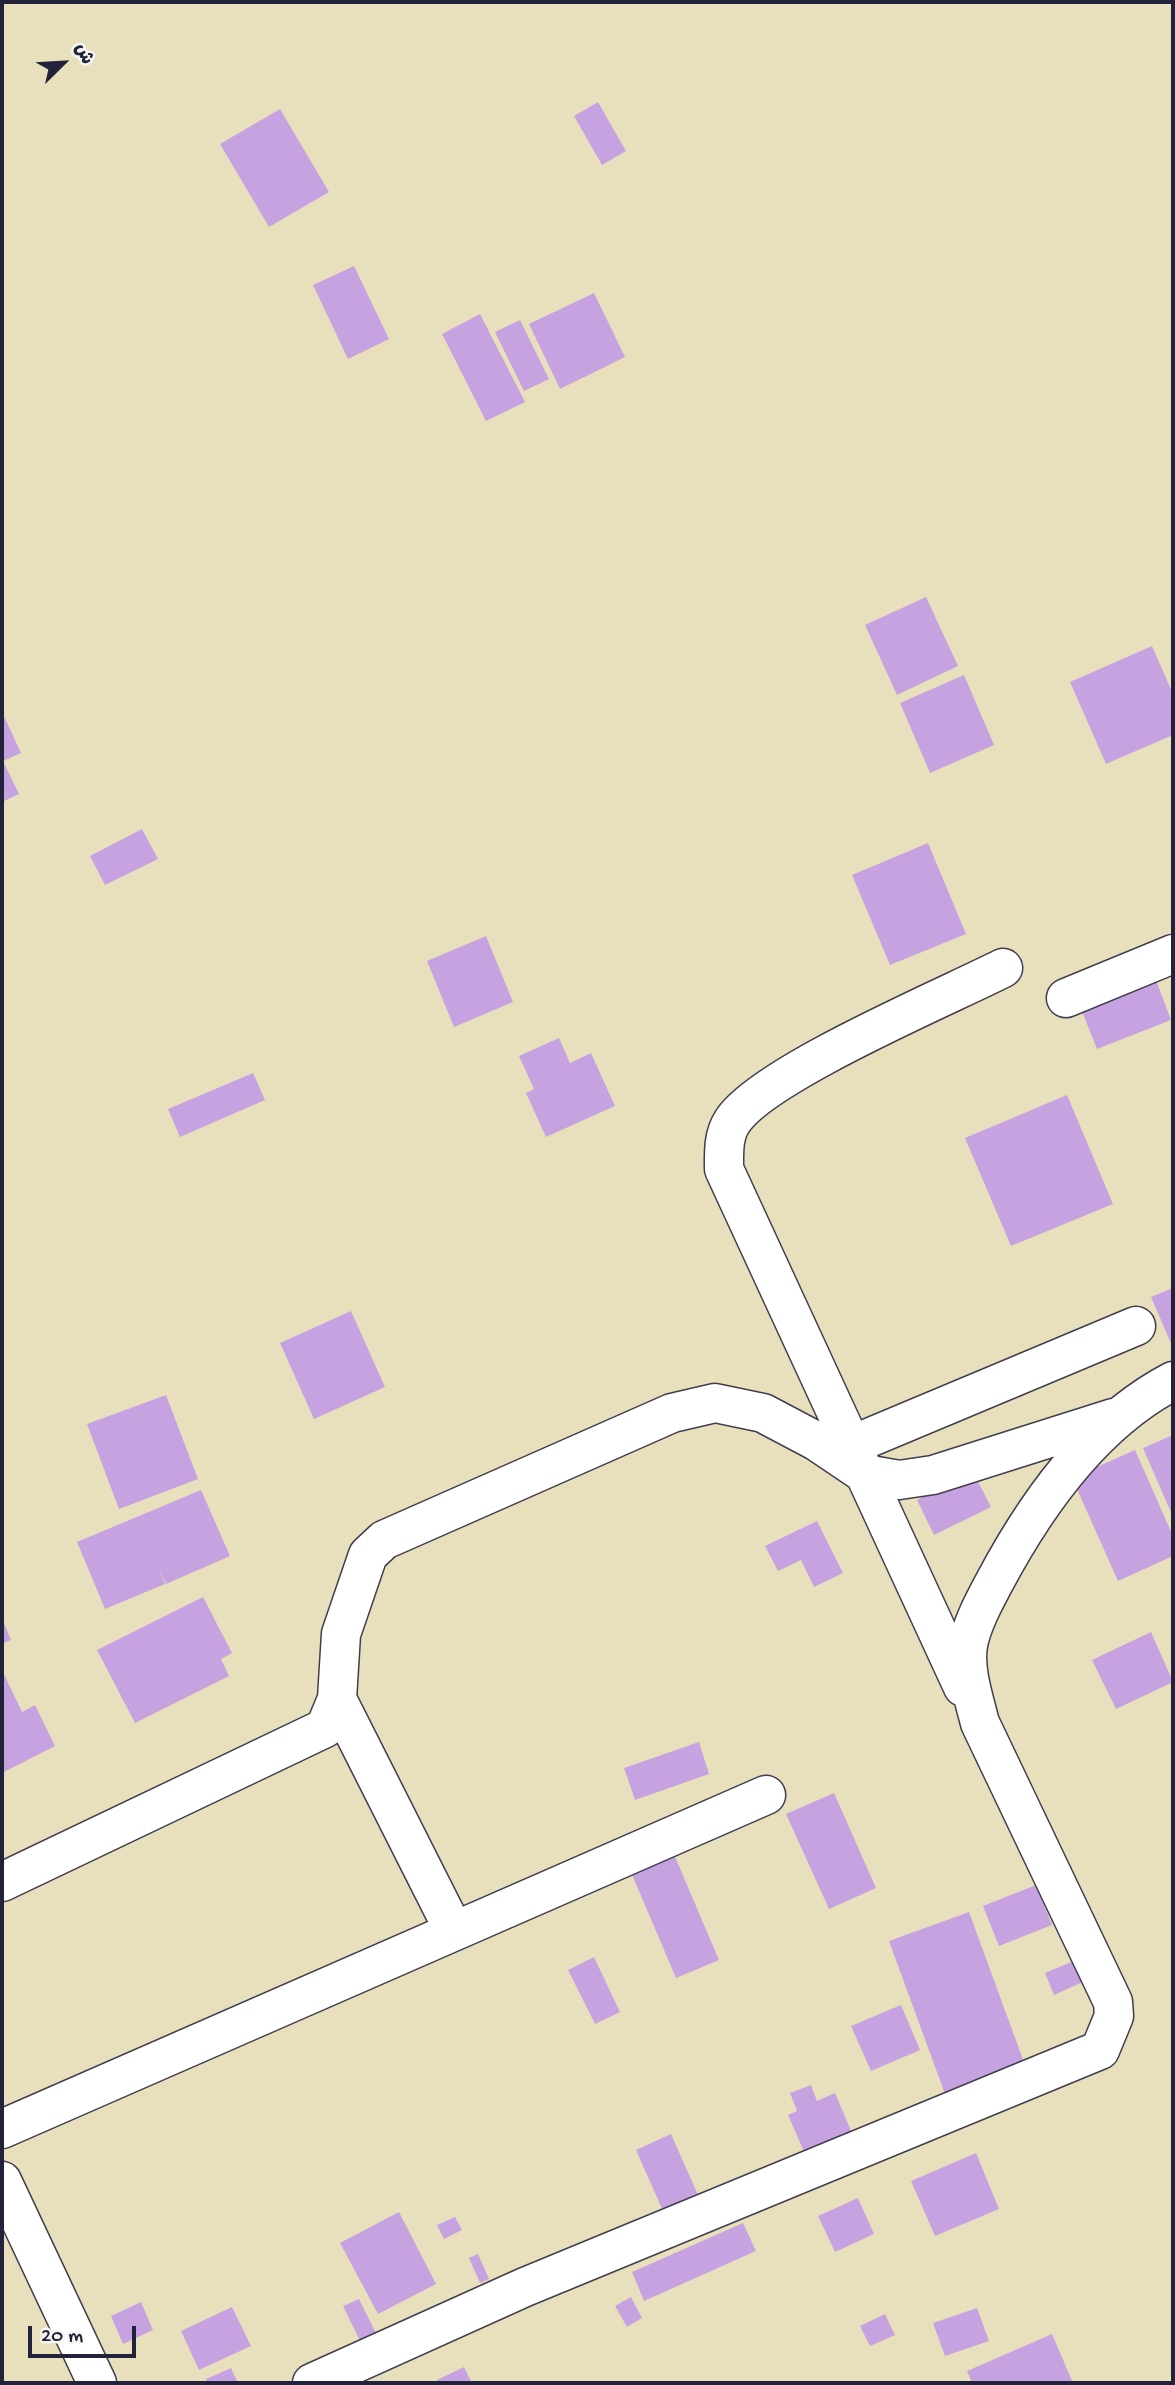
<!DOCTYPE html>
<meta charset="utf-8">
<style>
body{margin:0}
#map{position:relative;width:1175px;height:2385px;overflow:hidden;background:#e8e0bc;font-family:"Gochi Hand","Playpen Sans Arabic",sans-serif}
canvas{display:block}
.frame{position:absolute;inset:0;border:4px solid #22223b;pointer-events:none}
.north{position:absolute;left:28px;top:28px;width:70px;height:70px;-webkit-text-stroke:5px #f6f6f2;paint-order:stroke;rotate:66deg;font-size:19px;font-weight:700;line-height:28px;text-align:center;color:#22223b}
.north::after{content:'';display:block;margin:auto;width:24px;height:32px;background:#22223b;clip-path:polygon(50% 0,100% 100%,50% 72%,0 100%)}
.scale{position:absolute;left:28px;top:2326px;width:108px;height:32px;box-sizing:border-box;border:4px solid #22223b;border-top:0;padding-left:9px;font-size:21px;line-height:24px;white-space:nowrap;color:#22223b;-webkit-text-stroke:5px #f6f6f2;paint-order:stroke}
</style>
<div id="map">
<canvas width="1175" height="2385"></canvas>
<div class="frame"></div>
<div class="north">ش</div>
<div class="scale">20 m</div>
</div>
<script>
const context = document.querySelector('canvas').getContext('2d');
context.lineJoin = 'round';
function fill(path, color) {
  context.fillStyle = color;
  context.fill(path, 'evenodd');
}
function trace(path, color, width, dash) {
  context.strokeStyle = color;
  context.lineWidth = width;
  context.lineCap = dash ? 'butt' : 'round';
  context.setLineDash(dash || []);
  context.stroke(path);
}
fill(new Path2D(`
 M598 102 626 151 602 165 574 116Z
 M280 109 329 192 269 227 220 144Z
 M354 266 389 339 348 359 313 285Z
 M594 293 625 357 560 389 529 324Z
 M480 314 525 402 486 421 442 334Z
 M520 320 549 379 524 391 495 332Z
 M926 597 958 666 897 695 865 625Z
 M1152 646 1173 694V735L1106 764 1070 682Z
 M964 675 994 745 930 773 900 703Z
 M2 712 21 753 3 761 19 794 2 802Z
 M142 829 158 859 105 885 90 856Z
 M928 843 966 934 890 965 852 875Z
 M486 936 513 1002 454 1027 427 961Z
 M1154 975 1171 1020 1097 1049 1079 1004Z
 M559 1038 570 1063 591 1053 615 1106 546 1137 526 1093 534 1089 519 1056Z
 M253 1073 265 1100 180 1137 168 1109Z
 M1067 1095 1113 1204 1011 1246 965 1138Z
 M1173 1288V1348L1151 1297Z
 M351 1311 385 1387 314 1419 280 1343Z
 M166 1395 198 1479 119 1509 87 1424Z
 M1173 1435V1517L1143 1448Z
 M1135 1450 1173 1536V1556L1118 1581 1072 1478Z
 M973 1472 991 1507 934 1535 917 1500Z
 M201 1490 230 1556 166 1584 159 1569 165 1584 105 1609 77 1542Z
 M817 1521 843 1573 814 1587 801 1560 778 1571 765 1546Z
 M203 1597 232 1653 221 1659 229 1676 135 1723 97 1650Z
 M2 1618 11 1640 2 1644Z
 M1151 1632 1173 1682 1116 1709 1092 1660Z
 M2 1670 22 1712 35 1705 55 1746 2 1773Z
 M699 1742 709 1774 635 1800 624 1768Z
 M834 1793 876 1888 829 1909 786 1814Z
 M673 1852 719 1960 676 1978 630 1870Z
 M1036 1885 1052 1925 999 1946 983 1906Z
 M969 1912 1025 2065 945 2094 889 1941Z
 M594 1957 620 2012 595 2024 568 1970Z
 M1076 1960 1085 1981 1054 1995 1045 1973Z
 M901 2005 920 2050 871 2071 851 2026Z
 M811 2085 817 2101 835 2093 852 2133 805 2154 788 2115 797 2111 790 2093Z
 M671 2134 698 2195 663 2211 636 2150Z
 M976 2153 999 2209 935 2236 911 2181Z
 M858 2198 874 2234 835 2252 818 2216Z
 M399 2212 436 2284 378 2314 340 2243Z
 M455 2217 462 2230 444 2239 437 2225Z
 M743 2223 756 2251 644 2301 632 2272Z
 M478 2254 489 2279 480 2283 469 2258Z
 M631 2297 642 2318 627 2327 615 2306Z
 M359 2299 379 2339 363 2347 343 2306Z
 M141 2302 153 2330 123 2344 111 2316Z
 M232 2307 251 2346 199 2370 181 2331Z
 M977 2308 989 2341 945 2356 933 2323Z
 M885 2314 895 2335 870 2346 860 2326Z
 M1052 2334 1073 2383H972L967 2371Z
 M464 2367 472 2383H439L437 2380Z
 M231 2368 238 2383H207L206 2379Z`), '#c6a3e0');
const minor = new Path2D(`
 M1066 998 1173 954
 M852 1445 1136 1326
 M963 1687 724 1169C724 1153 723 1136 732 1122 761 1075 946 997 1003 968
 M337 1699 454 1931
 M2 1882 325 1728 337 1699 341 1634 368 1555 384 1540 672 1413 715 1403 763 1413 816 1441 865 1474 899 1480 933 1475 1113 1418
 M2 2129 766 1795
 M2 2181 97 2383
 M312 2383 525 2287 1100 2050 1114 2016 1113 2002 980 1723C974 1699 964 1670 968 1645 972 1623 985 1600 995 1581 1036 1504 1094 1422 1173 1381`);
trace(minor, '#403e4e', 41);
trace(minor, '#fff', 38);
</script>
